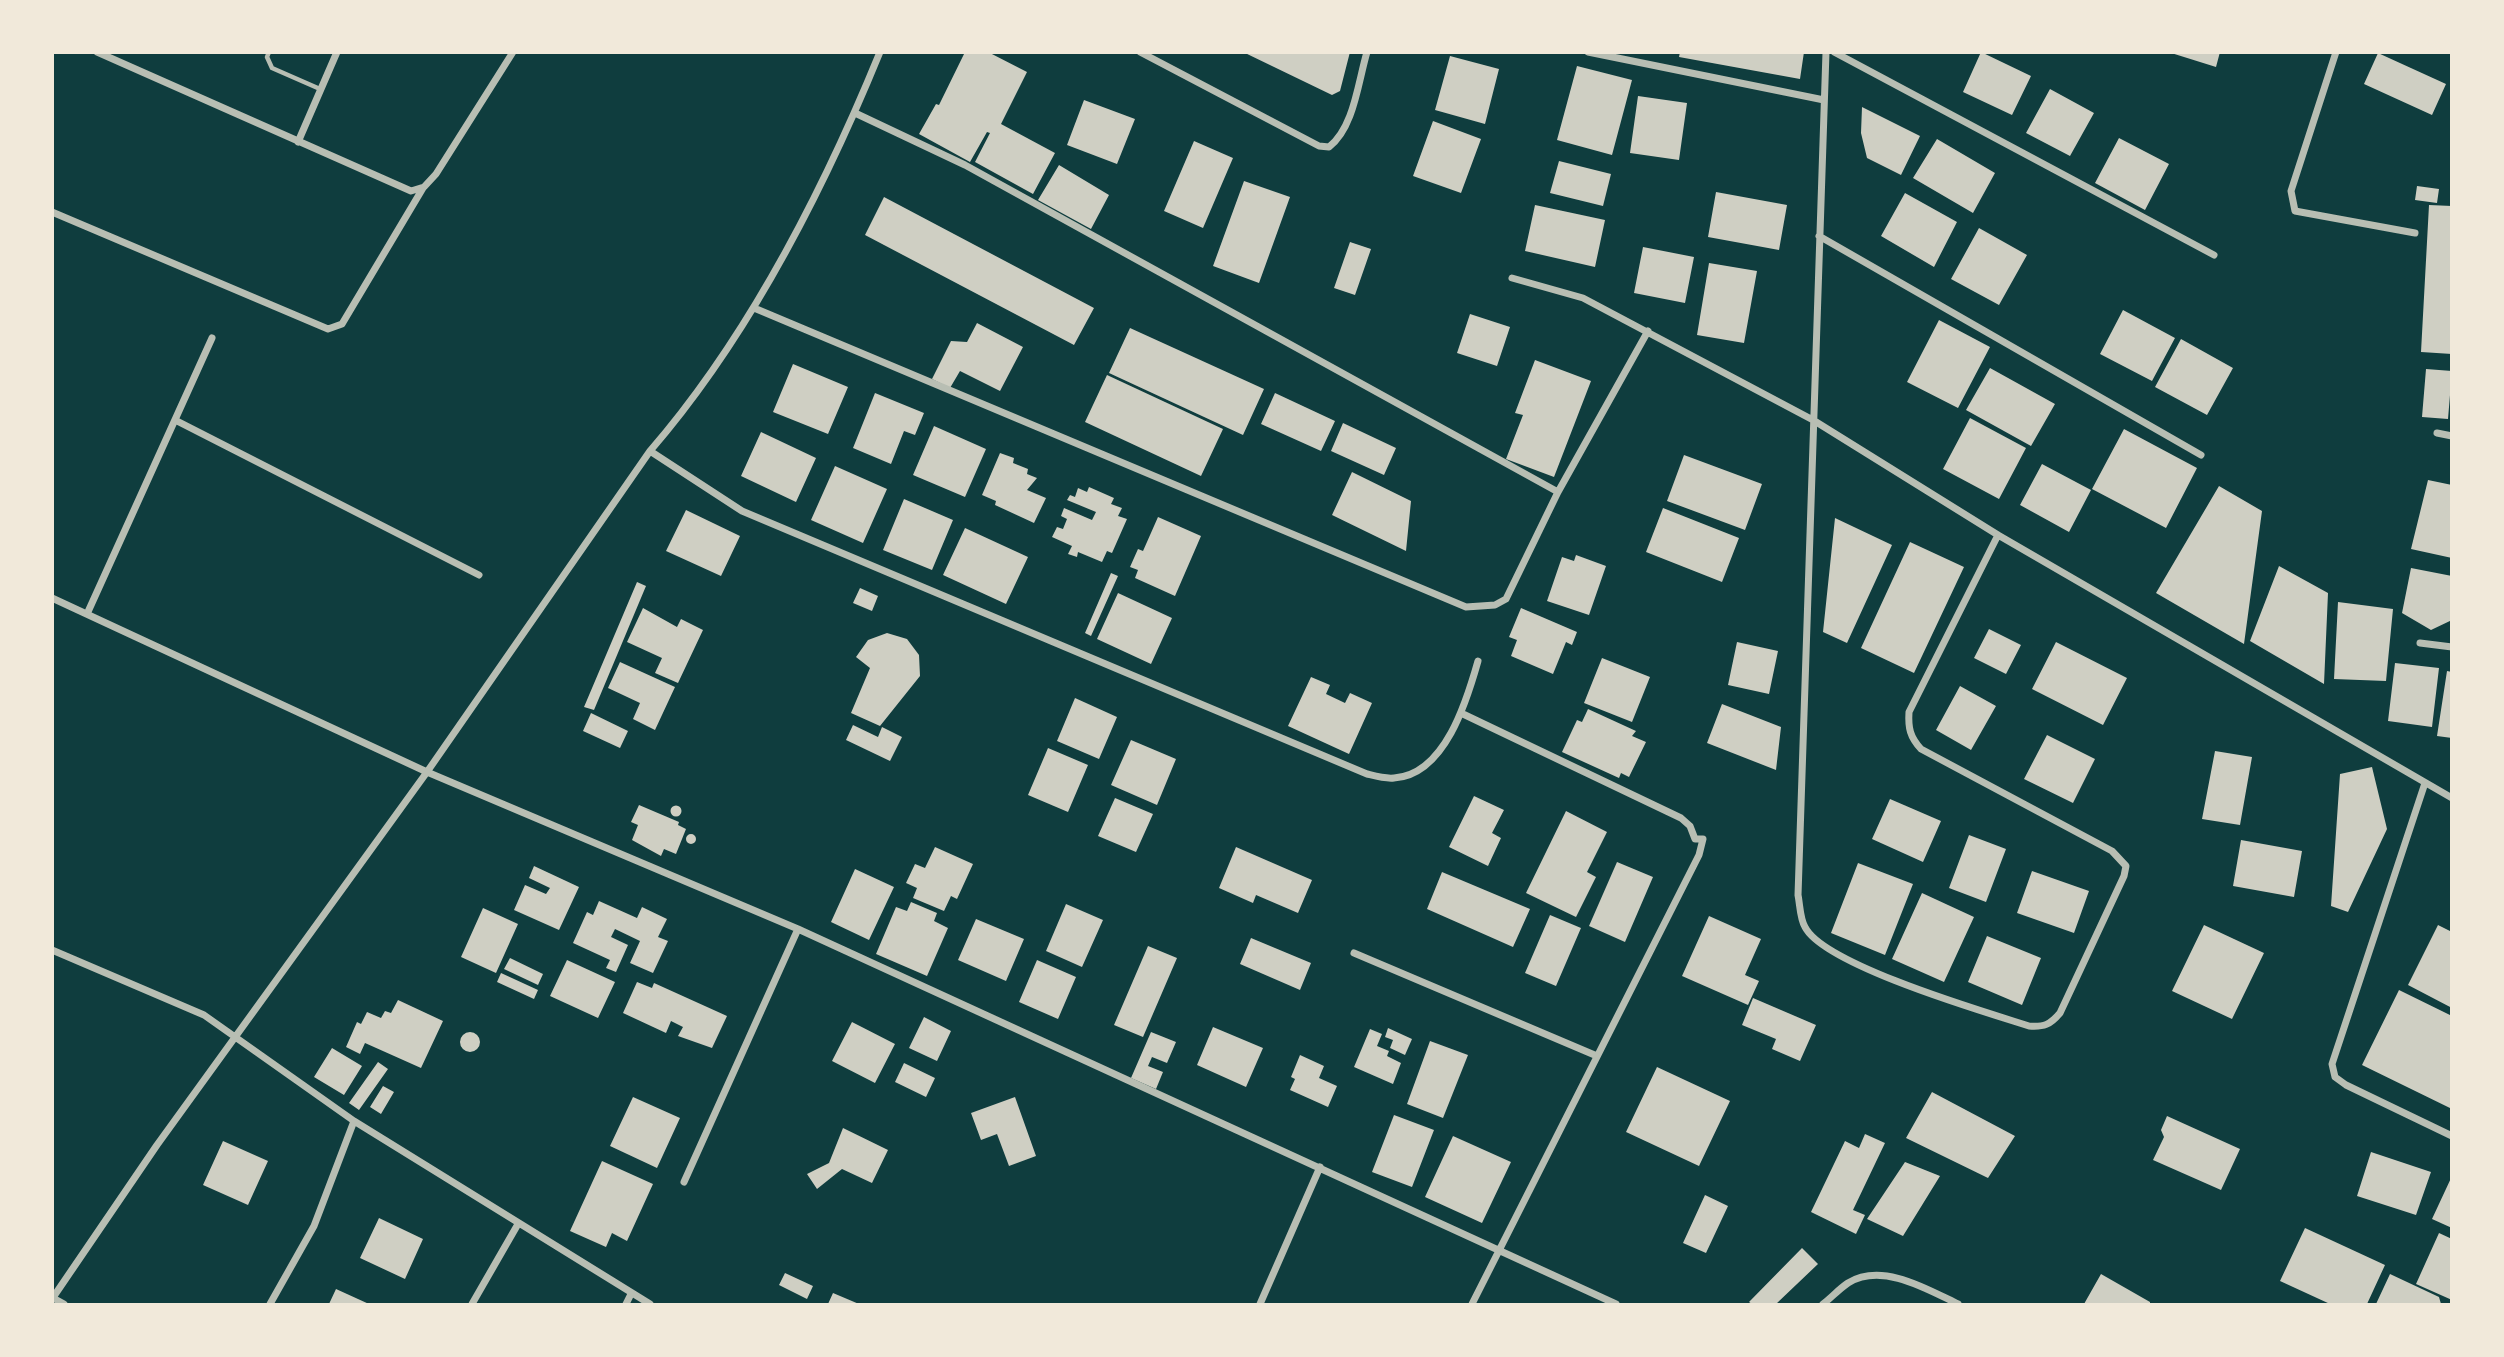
<!DOCTYPE html>
<style>
body{margin:0}
#map{position:relative;width:2504px;height:1357px;overflow:hidden;background:#0f3d3e;font-family:Ubuntu,sans-serif}
canvas{display:block}
.frame{position:absolute;inset:0;border:54px solid #f1e9da;pointer-events:none}
</style>
<div id="map">
<canvas width="2504" height="1357"></canvas>
<div class="frame"></div>
</div>
<script>
const context = document.querySelector('canvas').getContext('2d');
context.lineJoin = 'round';
function fill(path, color) {
  context.fillStyle = color;
  context.fill(path, 'evenodd');
}
function trace(path, color, width, dash) {
  context.strokeStyle = color;
  context.lineWidth = width;
  context.lineCap = dash ? 'butt' : 'round';
  context.setLineDash(dash || []);
  context.stroke(path);
}
fill(new Path2D(`
 M965 52H988L1027 72 1001 124 1055 153 1033 194 975 162 990 133 987 132 970 162 919 134 936 104 939 105Z
 M1243 52H1350L1340 91 1332 95Z
 M1680 52H1804L1800 79 1679 57Z
 M1981 52 2031 76 2012 115 1963 92Z
 M2168 52H2220L2216 67Z
 M2378 53 2446 84 2432 115 2364 84Z
 M1450 56 1499 69 1485 124 1435 110Z
 M1577 66 1632 80 1612 155 1557 140Z
 M2050 89 2094 113 2070 156 2026 133Z
 M1638 96 1687 103 1679 160 1630 153Z
 M1084 100 1135 119 1117 164 1067 145Z
 M1862 107 1920 136 1901 175 1867 158 1861 133Z
 M1433 121 1481 139 1461 193 1413 176Z
 M2119 138 2169 164 2145 210 2095 183Z
 M1937 139 1995 173 1973 213 1913 178Z
 M1194 141 1233 158 1203 228 1164 211Z
 M1559 161 1611 174 1603 206 1550 193Z
 M1059 165 1109 195 1091 229 1038 200Z
 M1244 181 1290 197 1259 283 1213 266Z
 M2417 186 2439 189 2437 203 2415 200Z
 M1716 192 1787 205 1779 250 1708 237Z
 M1905 193 1957 222 1934 267 1881 236Z
 M884 197 1094 308 1074 345 865 235Z
 M1535 205 1605 220 1595 267 1525 251Z
 M2429 205 2452 206V354L2421 352Z
 M1979 228 2027 255 1999 305 1951 279Z
 M1350 242 1371 249 1355 295 1334 288Z
 M1643 247 1694 257 1685 303 1634 293Z
 M1709 263 1757 271 1744 343 1697 335Z
 M2123 310 2175 338 2152 381 2100 354Z
 M1470 314 1510 327 1497 366 1457 353Z
 M1939 320 1990 347 1958 408 1907 382Z
 M977 323 1023 347 1000 391 960 371 950 388 932 379 951 341 967 342Z
 M1130 328 1264 389 1243 435 1109 373Z
 M2181 339 2233 368 2207 415 2155 387Z
 M1535 360 1591 381 1554 477 1506 459 1523 415 1515 413Z
 M793 364 848 387 828 434 773 412Z
 M1990 368 2055 404 2031 446 1966 410Z
 M2426 369 2452 371 2448 419 2422 417Z
 M1107 375 1223 429 1201 476 1085 422Z
 M875 393 924 413 915 435 904 431 891 464 853 448Z
 M1275 393 1335 421 1321 451 1261 424Z
 M1970 418 2026 448 1999 499 1943 469Z
 M1343 423 1396 448 1384 475 1331 451Z
 M934 426 986 449 965 497 913 475Z
 M2124 429 2197 468 2166 528 2092 489Z
 M761 432 816 458 796 502 741 476Z
 M1000 453 1014 458 1013 463 1028 469 1027 474 1037 478 1027 490 1046 498 1034 523 995 505 996 501 982 495Z
 M1684 455 1762 484 1745 530 1667 501Z
 M2042 464 2091 490 2069 532 2020 505Z
 M835 466 887 489 863 543 811 520Z
 M1352 472 1411 501 1406 551 1332 515Z
 M2428 480 2452 485V558L2411 549Z
 M2219 486 2262 511 2244 644 2156 593Z
 M1089 487 1114 498 1111 504 1122 508 1118 516 1127 519 1112 553 1107 551 1102 562 1078 552 1077 557 1068 554 1072 546 1052 537 1057 527 1063 529 1067 519 1061 516 1064 508 1092 520 1096 512 1067 500 1070 495 1075 497 1078 488 1087 492Z
 M904 499 953 520 932 570 883 550Z
 M1663 508 1739 538 1722 582 1646 552Z
 M686 510 740 536 721 576 666 551Z
 M1158 517 1201 536 1175 596 1135 578 1138 570 1130 567 1138 549 1143 551Z
 M1835 518 1892 545 1847 643 1823 632Z
 M965 528 1028 557 1006 604 943 575Z
 M1910 542 1964 567 1914 673 1861 648Z
 M1576 555 1606 566 1589 615 1547 601 1562 557 1574 561Z
 M2279 566 2328 593 2324 684 2250 641Z
 M2411 568 2452 576V620L2431 630 2402 613Z
 M1111 573 1118 576 1091 636 1085 633Z
 M637 582 646 586 594 710 584 707Z
 M860 588 878 596 872 611 853 603Z
 M1118 593 1172 618 1151 664 1097 639Z
 M2338 602 2393 609 2386 681 2334 679Z
 M643 608 677 627 681 619 703 630 678 683 655 673 662 658 627 642Z
 M1521 608 1577 632 1572 645 1566 642 1553 674 1511 656 1517 640 1509 637Z
 M1989 629 2021 645 2006 674 1974 658Z
 M887 633 907 639 919 655 920 676 880 726 851 713 870 668 856 657 868 640Z
 M1737 642 1778 651 1769 694 1728 685Z
 M2056 642 2127 678 2103 725 2032 689Z
 M1602 658 1650 677 1632 722 1584 703Z
 M620 662 675 687 655 730 633 719 640 703 608 688Z
 M2395 663 2439 668 2432 727 2388 721Z
 M2447 671 2452 672V738L2437 736Z
 M1311 677 1330 685 1326 694 1345 703 1350 693 1372 703 1349 754 1288 726Z
 M1960 686 1996 706 1971 750 1936 730Z
 M1075 698 1117 717 1099 759 1057 741Z
 M1722 704 1781 727 1776 770 1707 743Z
 M1588 709 1636 731 1632 736 1646 742 1629 777 1621 773 1619 778 1562 752 1577 720 1582 722Z
 M591 713 628 731 620 748 583 731Z
 M853 725 878 737 882 727 902 737 890 761 846 740Z
 M2047 735 2095 759 2073 803 2024 779Z
 M1131 740 1176 759 1157 805 1111 785Z
 M1048 748 1088 765 1068 812 1028 795Z
 M2215 751 2252 757 2240 825 2202 819Z
 M2372 767 2387 829 2348 912 2331 906 2340 774Z
 M1474 796 1504 810 1492 833 1501 838 1488 866 1449 847Z
 M1115 798 1153 814 1136 852 1098 836Z
 M1890 799 1941 821 1923 862 1872 839Z
 M639 805 679 822 678 825 686 829 676 854 664 849 661 856 632 840 638 825 631 822Z
 M670.5 811a5.5 5.5 0 1 1 11 0a5.5 5.5 0 1 1-11 0Z
 M1566 811 1607 832 1587 872 1596 877 1576 917 1526 893Z
 M686 839a5 5 0 1 1 10 0a5 5 0 1 1-10 0Z
 M1969 835 2006 849 1986 902 1949 888Z
 M2241 840 2302 851 2294 897 2233 886Z
 M935 847 973 864 957 899 951 896 944 911 913 898 917 888 906 883 915 864 925 868Z
 M1236 847 1312 880 1298 913 1256 895 1253 903 1219 888Z
 M1617 862 1653 877 1625 942 1589 926Z
 M1858 863 1913 884 1885 955 1831 933Z
 M534 866 579 887 559 930 514 910 525 885 546 894 550 888 529 878Z
 M855 869 894 887 869 940 831 922Z
 M2032 871 2089 891 2074 933 2017 913Z
 M1442 872 1530 909 1513 947 1427 909Z
 M1922 893 1974 917 1944 982 1892 959Z
 M599 901 637 918 642 907 667 919 658 937 668 941 653 973 630 963 640 941 615 929 611 937 628 945 616 972 606 968 610 960 573 943 587 912 593 915Z
 M911 902 937 913 934 921 948 928 927 976 876 954 896 907 907 911Z
 M1066 904 1103 920 1082 967 1046 951Z
 M483 908 518 924 496 973 461 957Z
 M1550 915 1581 928 1556 986 1525 973Z
 M1709 916 1761 939 1745 975 1759 981 1748 1005 1682 976Z
 M976 919 1024 939 1006 981 958 960Z
 M2204 925 2264 953 2232 1019 2172 991Z
 M2438 925 2452 932V1008L2408 985Z
 M1987 936 2041 958 2022 1005 1968 982Z
 M1251 938 1311 963 1300 990 1240 964Z
 M1148 946 1177 958 1143 1037 1114 1025Z
 M510 958 543 974 538 985 504 969Z
 M567 960 615 982 598 1018 550 996Z
 M1037 960 1076 977 1058 1019 1019 1002Z
 M501 973 538 990 534 999 497 982Z
 M637 982 652 988 654 983 727 1016 712 1048 678 1036 683 1027 671 1021 666 1033 623 1013Z
 M2399 990 2452 1016V1109L2362 1065Z
 M1753 998 1816 1025 1800 1061 1772 1049 1776 1039 1742 1025Z
 M398 1000 443 1021 421 1068 365 1043 360 1054 346 1047 357 1022 361 1024 367 1012 381 1018 385 1011 391 1013Z
 M924 1017 951 1031 937 1061 909 1048Z
 M852 1022 895 1044 875 1083 832 1061Z
 M1213 1027 1263 1048 1246 1087 1197 1065Z
 M1388 1028 1412 1039 1405 1055 1390 1048 1393 1040 1385 1037Z
 M1370 1029 1382 1034 1377 1046 1389 1051 1387 1056 1401 1063 1393 1084 1354 1067Z
 M460 1042a10 10 0 1 1 20 0a10 10 0 1 1-20 0Z
 M1151 1032 1176 1042 1167 1063 1152 1057 1148 1066 1163 1072 1156 1089 1131 1078Z
 M1430 1041 1468 1055 1443 1118 1407 1104Z
 M332 1048 362 1066 344 1095 314 1077Z
 M1300 1055 1324 1066 1319 1078 1337 1086 1328 1107 1290 1090 1295 1079 1291 1077Z
 M378 1062 388 1069 359 1110 349 1103Z
 M904 1063 935 1078 926 1097 895 1082Z
 M1657 1067 1730 1101 1699 1166 1626 1132Z
 M383 1086 394 1092 381 1114 370 1107Z
 M1932 1092 2015 1136 1988 1178 1906 1138Z
 M633 1097 680 1118 657 1168 610 1146Z
 M1015 1097 1036 1156 1009 1166 997 1134 981 1140 971 1113Z
 M1394 1115 1434 1130 1412 1187 1372 1172Z
 M2167 1116 2240 1149 2221 1190 2153 1160 2164 1137 2161 1130Z
 M843 1128 888 1150 872 1183 842 1169 817 1189 807 1174 829 1163Z
 M1865 1134 1885 1143 1853 1210 1865 1215 1856 1234 1811 1212 1845 1141 1859 1148Z
 M1453 1136 1511 1162 1482 1223 1425 1197Z
 M223 1141 268 1161 248 1205 203 1185Z
 M2371 1152 2431 1172 2416 1215 2357 1196Z
 M602 1161 653 1184 627 1241 612 1233 606 1247 570 1231Z
 M1905 1162 1940 1176 1903 1236 1867 1219Z
 M2452 1176V1228L2432 1219Z
 M1705 1195 1728 1206 1706 1253 1683 1243Z
 M379 1218 423 1239 405 1279 360 1258Z
 M2305 1228 2385 1265 2367 1304H2330L2280 1281Z
 M2439 1233 2452 1239V1300L2416 1284Z
 M1802 1248 1818 1264 1776 1304H1752L1749 1302Z
 M785 1273 813 1286 807 1299 779 1285Z
 M2101 1274 2150 1302V1304H2084Z
 M2390 1274 2439 1297 2441 1304H2376Z
 M336 1289 369 1304H329Z
 M833 1293 859 1304H828Z`), '#cfcfc3');
trace(new Path2D(`
 M269 52 267 57 272 68 320 89`), '#b8beb3', 4.5);
trace(new Path2D(`
 M97 52 411 191 424 187 436 174 513 52
 M1140 52 1319 146 1329 147C1354 128 1358 82 1367 52
 M1588 52 1824 100
 M1826 52 1798 895C1800 905 1800 919 1805 927 1824 965 1985 1012 2029 1026 2044 1027 2050 1025 2060 1013L2124 876 2126 866 2112 851 1921 749C1910 737 1908 728 1909 712L1998 535
 M1834 52 2214 255
 M2336 52 2291 191 2295 211 2415 233
 M855 113 965 165 1558 492
 M298 142 337 52
 M52 212 328 329 342 324 423 188
 M1819 236 2201 455
 M1512 278 1583 298 1813 420 1998 535 2452 798
 M754 308 1466 607 1495 605 1506 599 1558 492 1648 331
 M175 420 479 575
 M2437 433 2452 436
 M650 451 742 511 1367 774C1375 776 1385 779 1394 778 1445 775 1467 700 1478 661
 M52 598 427 772 798 929 1616 1304
 M87 614 212 338
 M2420 643 2452 647
 M1463 714 1681 818 1690 826 1695 839H1703L1699 855 1472 1304
 M2425 783 2332 1064 2335 1077 2346 1085 2452 1136
 M52 950 204 1015 354 1121 650 1304
 M1354 953 1597 1056
 M684 1182 798 929
 M53 1298 64 1304
 M52 1299 157 1145 427 772 650 451C747 339 824 189 880 52
 M270 1304 314 1226 354 1121
 M472 1304 518 1224
 M626 1304 631 1294
 M1260 1304 1320 1167
 M1823 1304C1831 1298 1839 1289 1848 1283 1882 1262 1927 1289 1958 1304`), '#b8beb3', 7);
</script>
